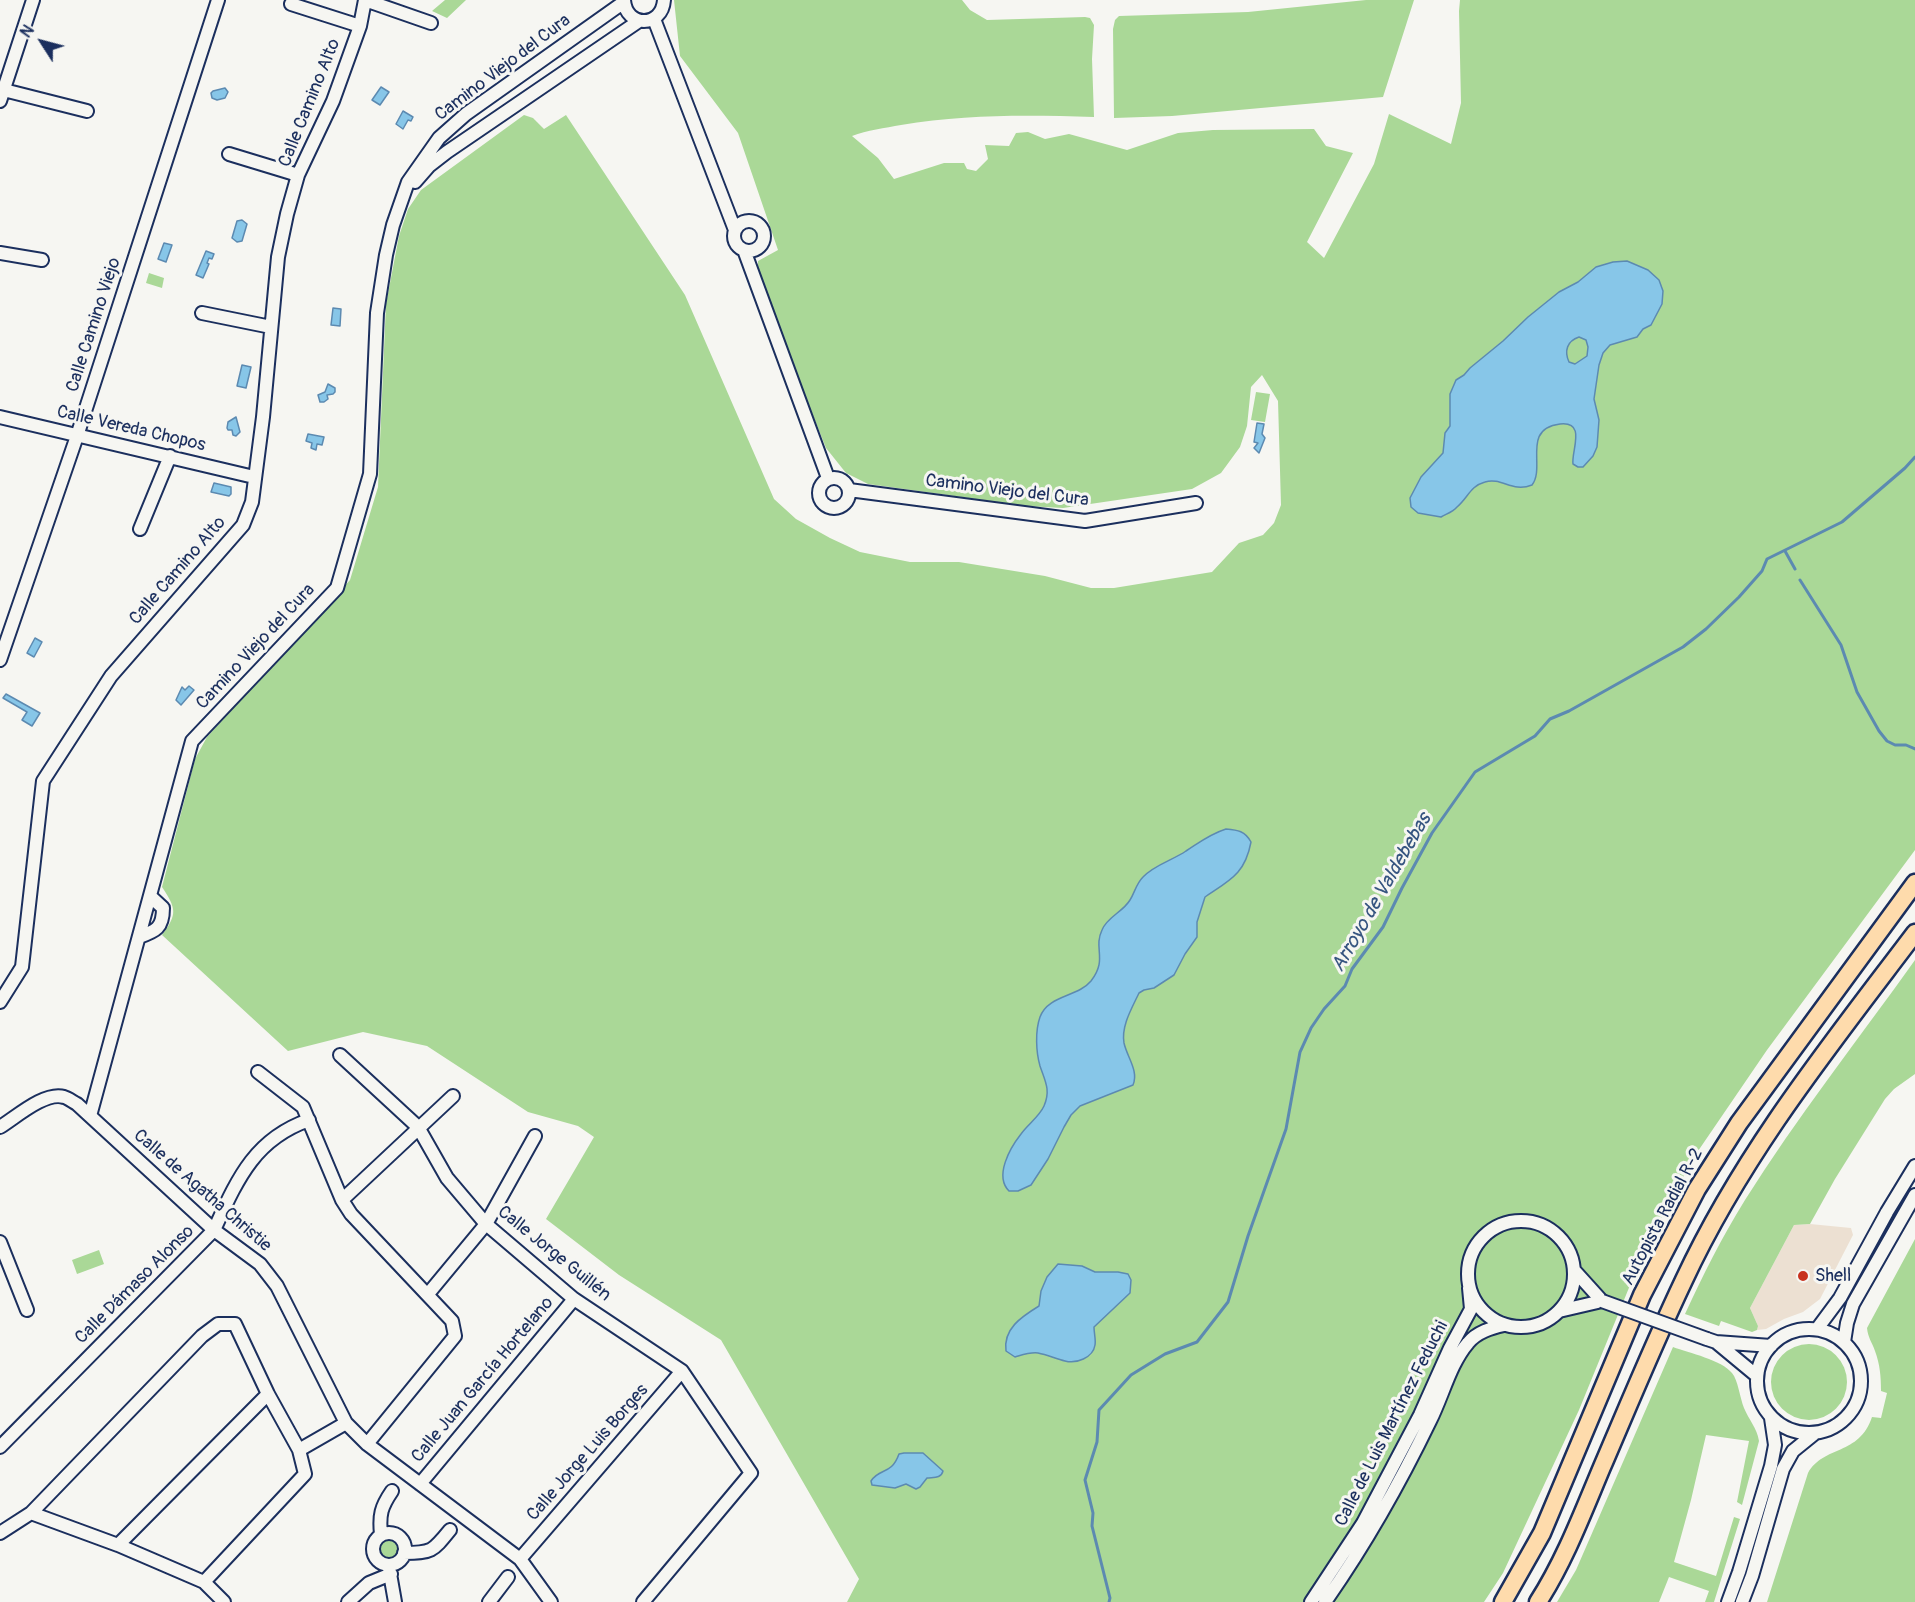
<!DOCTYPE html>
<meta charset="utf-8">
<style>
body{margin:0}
#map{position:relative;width:1915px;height:1602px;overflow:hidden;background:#f6f6f2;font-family:Pangolin,sans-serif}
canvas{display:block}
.north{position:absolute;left:12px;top:12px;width:60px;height:60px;-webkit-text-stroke:4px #f6f6f2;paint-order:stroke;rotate:306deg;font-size:16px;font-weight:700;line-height:24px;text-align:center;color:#1b2f5e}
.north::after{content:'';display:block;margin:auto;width:21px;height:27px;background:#1b2f5e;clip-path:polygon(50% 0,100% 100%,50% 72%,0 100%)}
</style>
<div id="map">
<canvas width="1915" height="1602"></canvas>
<div class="north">N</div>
</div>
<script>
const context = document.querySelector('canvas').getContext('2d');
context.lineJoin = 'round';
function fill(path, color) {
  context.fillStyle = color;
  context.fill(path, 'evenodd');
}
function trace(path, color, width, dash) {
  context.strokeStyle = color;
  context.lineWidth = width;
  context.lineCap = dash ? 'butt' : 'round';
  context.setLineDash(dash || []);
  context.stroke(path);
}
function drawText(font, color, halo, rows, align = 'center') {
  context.font = font + ' Pangolin,sans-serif';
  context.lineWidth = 6;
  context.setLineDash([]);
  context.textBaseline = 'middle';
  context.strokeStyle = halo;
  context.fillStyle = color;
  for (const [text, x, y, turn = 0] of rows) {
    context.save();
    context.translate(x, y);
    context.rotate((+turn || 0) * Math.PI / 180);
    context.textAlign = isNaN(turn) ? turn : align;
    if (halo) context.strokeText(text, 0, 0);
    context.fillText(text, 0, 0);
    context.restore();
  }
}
fill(new Path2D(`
 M1810 1224 1851 1228 1853 1235 1820 1299 1803 1312 1784 1319 1766 1329 1757 1330 1758 1326 1750 1308 1794 1225Z`), '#ece0d2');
fill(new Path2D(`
 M445 0H466L447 18 432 11Z
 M674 0H962L970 10 987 20 1085 17 1090 18 1094 25 1092 59 1094 117C1029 115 966 114 901 125 885 128 867 130 852 136L878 158 894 179 944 163H964L967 169 976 171 988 159 985 145 1009 146 1016 133 1028 132 1045 139 1069 134 1127 150 1178 133 1213 130 1314 129 1326 146 1353 153 1307 242 1324 258 1374 164 1389 114 1451 144 1461 103 1459 11 1460 0H1915V850L1767 1050 1696 1154 1644 1251 1579 1410 1503 1573 1484 1602H847L859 1579 721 1340 619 1275 546 1219 594 1137 578 1126 528 1112 427 1046 363 1032 288 1051 162 935C178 914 176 908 162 887L195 759 207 737 350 580 378 487 386 304 399 236 408 209 421 190 524 115 533 118 544 129 566 115 685 295 774 499 796 519 830 538 860 552 910 562H959L1045 576 1091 588H1114L1212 572 1239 543 1263 535 1274 523 1281 505 1278 401 1262 375 1251 387 1247 426 1240 447 1221 473 1192 489 1063 508 1026 506 868 484 846 473 826 448 784 343 758 269V261L778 250 738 133 680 56Z
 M1366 0H1414L1383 97 1172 116 1114 118 1113 29 1115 20 1119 16 1248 12Z
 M149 273 164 278 162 288 146 283Z
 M1256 392 1270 394 1265 422 1251 420Z
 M1915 960V1074L1894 1089 1885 1099 1835 1179 1810 1224 1794 1225 1750 1308 1758 1326 1757 1330 1752 1332 1721 1321 1719 1326 1685 1314C1703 1275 1722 1237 1745 1200 1797 1117 1858 1040 1915 960Z
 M1915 1239V1602H1767L1808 1473C1824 1445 1859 1456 1872 1417L1881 1418 1887 1393 1881 1391C1881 1376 1880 1365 1875 1351 1872 1342 1868 1338 1867 1328Z
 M99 1250 104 1264 77 1274 72 1260Z
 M1771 1382a38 38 0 1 1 76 0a38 38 0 1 1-76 0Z
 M1673 1347C1689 1353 1722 1360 1732 1373 1738 1380 1740 1398 1744 1408 1749 1420 1757 1428 1759 1441L1742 1505 1737 1502 1749 1441 1706 1435 1691 1500 1674 1562 1716 1576 1734 1517 1740 1519 1714 1602H1705L1709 1591 1669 1577 1659 1602H1557L1576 1570Z
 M379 1549a10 10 0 1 1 20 0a10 10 0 1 1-20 0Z`), '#aad897');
const water = new Path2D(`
 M381 87 389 92 380 105 372 100Z
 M225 88 228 92 225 98 217 100 212 98 211 93 213 91Z
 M403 111 413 117 411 121 408 120 403 129 396 124Z
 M237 221 242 220 247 224 242 241 237 242 232 238Z
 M164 243 172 245 166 262 158 259Z
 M206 251 214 254 212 259 209 258 207 263 209 264 203 278 196 275Z
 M1627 261 1648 270 1659 280 1663 291 1662 304 1651 325 1643 329 1637 337 1610 345 1603 353 1599 365 1594 399 1599 420 1597 447 1593 456 1583 467H1578L1573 464C1571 451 1587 421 1560 424 1521 429 1546 467 1532 485 1512 493 1502 477 1485 482 1470 486 1468 498 1457 507 1453 512 1446 514 1441 517L1418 513 1411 507 1410 498 1421 477 1443 453 1445 433 1450 426V394L1456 380 1464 375 1470 368 1503 341 1528 317 1559 292 1578 282 1596 267 1613 262ZM1579 337 1586 340 1588 347 1587 356 1575 364 1569 362C1564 351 1567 341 1579 337Z
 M333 308 341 309 340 326 331 325Z
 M242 365 251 367 246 388 237 386Z
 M328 384 335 388V392L333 394 327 395 328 399 324 402H320L318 395 325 392Z
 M236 417 240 432 236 436 233 435 232 430H228L227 428 228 422Z
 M1257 423 1264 424 1262 434 1265 438 1259 453 1254 448 1258 443 1254 442Z
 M308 434 324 437 322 445 317 444 316 450 311 448 312 443 306 441Z
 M214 483 231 487V494L229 496 211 492Z
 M35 638 42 642 34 657 27 653Z
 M189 686 194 690 181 705 176 700 182 687 185 690Z
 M6 694 40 713 32 726 22 720 27 712 3 698Z
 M1226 829C1238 830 1245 831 1251 842 1245 874 1230 880 1205 897L1197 922V937L1185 954 1174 975 1154 988 1144 990 1139 993C1132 1008 1121 1026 1124 1043 1127 1057 1139 1071 1133 1085L1080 1106 1071 1115 1064 1127 1048 1159 1031 1185 1018 1191H1009C994 1176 1010 1148 1021 1134 1028 1124 1039 1117 1044 1106 1051 1090 1045 1081 1040 1066 1036 1052 1035 1031 1040 1017 1048 995 1078 997 1091 981 1108 959 1093 949 1102 930 1107 917 1123 912 1130 900 1135 892 1136 884 1143 877 1154 865 1173 860 1186 851 1200 842 1210 834 1226 829Z
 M1058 1264 1082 1266 1095 1272H1118L1128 1274 1131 1280 1130 1293 1094 1327C1094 1333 1096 1340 1095 1345 1093 1358 1076 1364 1065 1361 1056 1359 1048 1355 1038 1353 1030 1352 1022 1355 1015 1357L1006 1351C1003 1329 1021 1317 1039 1306L1041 1291 1047 1277Z
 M904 1453H923L943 1471C941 1479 933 1477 927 1478L920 1487 916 1489 906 1484 895 1488 872 1485 871 1481C880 1467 891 1476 899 1454Z`);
fill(water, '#87c6e8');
trace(water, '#5c8ab1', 1.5);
trace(new Path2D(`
 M1785 551 1795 569
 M1800 580 1841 645 1857 692 1879 731 1887 741 1895 745H1906L1915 749
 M1109 1602 1110 1598 1092 1526 1093 1513 1085 1480 1097 1442 1099 1410 1131 1375 1165 1354 1197 1342 1228 1302 1248 1236 1286 1129 1300 1052 1311 1028 1324 1009 1345 986 1352 969 1383 927 1402 888 1432 833 1475 772 1535 736 1550 719 1569 711 1683 647 1706 629 1739 597 1762 571 1767 559 1842 522 1905 468 1915 457`), '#5c8ab1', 3);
const minor = new Path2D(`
 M365 0 431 23
 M624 0C626 28 662 28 664 0
 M291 4 360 26
 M654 19 735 230
 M0 89 87 111
 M0 101 33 0
 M229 154 298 175
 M415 182 429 166 447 152 639 21
 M734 236a15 15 0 1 1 30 0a15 15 0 1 1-30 0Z
 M744 250 828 478
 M0 253 42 260
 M202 313 271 327
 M0 417 254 477
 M819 493a15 15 0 1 1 30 0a15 15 0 1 1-30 0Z
 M849 490 1085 521 1196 503
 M140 529 170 456
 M0 660 77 436 218 0
 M139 937C156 931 163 928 163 908L150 896
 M0 1002 22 967 43 781 111 676 243 525 252 502 263 417 278 257 287 214 298 175 333 101 360 26 365 0
 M340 1055 418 1127 447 1178 486 1224 574 1299 682 1371 751 1473 643 1602
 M258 1072 303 1107 342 1200 351 1214 452 1321 455 1336 367 1444
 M90 1116 192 741 337 588 370 474 377 313 386 255 393 225 408 182 439 138 466 114 624 2
 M0 1127C15 1118 45 1091 64 1097 68 1098 73 1102 77 1104L214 1230 260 1264 277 1286 346 1423 367 1444 520 1559 551 1602
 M342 1200 453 1096
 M1468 1274a53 53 0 1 1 106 0a53 53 0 1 1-106 0Z
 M0 1242 27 1310
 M1574 1270 1602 1301
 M428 1294 486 1224 535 1136
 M1559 1311 1602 1301
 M1757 1381a52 52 0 1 1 104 0a52 52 0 1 1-104 0Z
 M1817 1329 1840 1298 1887 1212 1915 1166
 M1707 1339 1716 1342 1771 1346
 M1716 1342 1757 1376
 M1844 1342 1847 1323 1853 1304 1915 1195
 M0 1447 214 1230C237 1180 254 1139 309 1120
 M299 1450 346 1423
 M420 1484 574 1299
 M31 1513 118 1545 204 1582 224 1602
 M373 1549a16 16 0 1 1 32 0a16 16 0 1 1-32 0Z
 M0 1533 31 1513 202 1336 218 1324H235L268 1394 299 1450 305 1474 204 1582
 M381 1534C379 1515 381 1507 392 1491
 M118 1545 268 1394
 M404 1553C432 1553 433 1551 450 1530
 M520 1559 682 1371
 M389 1568 395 1602
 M348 1602 369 1583 391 1574
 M489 1602 508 1577
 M1311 1602 1363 1523 1420 1415 1450 1348 1471 1309 1469 1288
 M1325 1602C1365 1545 1400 1483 1430 1421 1443 1395 1450 1364 1468 1343 1477 1332 1491 1328 1504 1325
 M1728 1602 1739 1572 1771 1466 1775 1445 1771 1418
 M1742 1602 1752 1576 1783 1469 1793 1451 1814 1434`);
const highway = new Path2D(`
 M1503 1602 1542 1533 1642 1295 1697 1189 1739 1123 1915 883
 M1538 1602C1565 1560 1583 1512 1602 1467 1629 1404 1655 1341 1684 1280 1743 1153 1831 1044 1915 933`);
trace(minor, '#1b2f5e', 16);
trace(highway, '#1b2f5e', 21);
trace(minor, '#f6f6f2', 12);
trace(highway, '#fedbac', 16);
const minorBridge = new Path2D(`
 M1602 1301 1707 1339`);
trace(minorBridge, '#1b2f5e', 16, []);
trace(minorBridge, '#f6f6f2', 12);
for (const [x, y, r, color] of [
 [1803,1276,6,"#c8321e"]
]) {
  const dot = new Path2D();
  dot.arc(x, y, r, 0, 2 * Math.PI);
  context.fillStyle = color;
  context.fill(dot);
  trace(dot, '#f6f6f2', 2);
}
drawText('18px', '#1b2f5e', '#f6f6f2', [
 ["Camino Viejo del Cura",503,68,-37],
 ["Calle Camino Alto",310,103,-68],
 ["Calle Camino Viejo",94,325,-72],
 ["Calle Vereda Chopos",131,429,13],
 ["Camino Viejo del Cura",1007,491,7],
 ["Calle Camino Alto",178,571,-49],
 ["Camino Viejo del Cura",256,647,-47],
 ["Calle de Agatha Christie",202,1191,41],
 ["Autopista Radial R-2",1663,1217,-62],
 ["Calle Jorge Guillén",554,1254,39],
 ["Calle Dámaso Alonso",135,1285,-45],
 ["Calle Juan García Hortelano",483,1380,-50],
 ["Calle de Luis Martínez Feduchi",1392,1424,-63],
 ["Calle Jorge Luis Borges",588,1453,-49]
]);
drawText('18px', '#1b2f5e', '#f6f6f2', [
 ["Shell",1815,1276]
], 'left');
drawText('italic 20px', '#365580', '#f6f6f2', [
 ["Arroyo de Valdebebas",1382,893,-60]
]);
</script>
